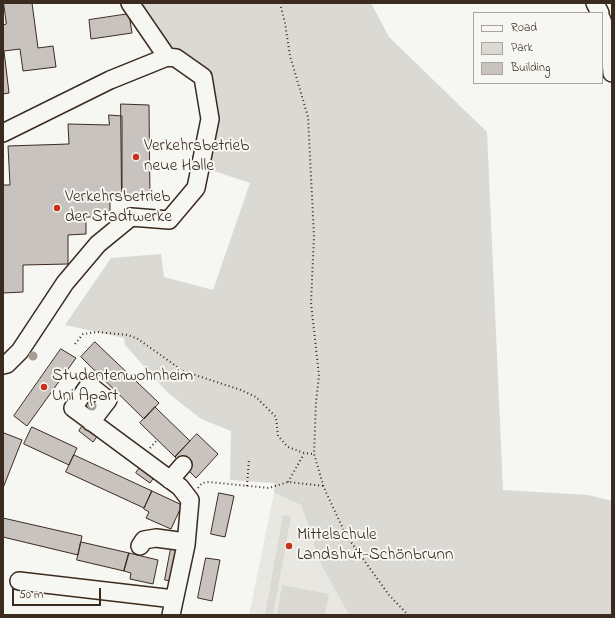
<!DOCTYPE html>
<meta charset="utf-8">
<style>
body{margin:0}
#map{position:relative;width:615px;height:618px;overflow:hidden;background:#f6f6f2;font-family:"Indie Flower",sans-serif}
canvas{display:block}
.frame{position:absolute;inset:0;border:4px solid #3b2a1e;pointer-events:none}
.legend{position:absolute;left:473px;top:12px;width:130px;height:72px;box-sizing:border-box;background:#f6f6f2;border:1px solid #aba49d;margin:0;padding:5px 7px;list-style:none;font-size:12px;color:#3b2a1e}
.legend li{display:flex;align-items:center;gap:8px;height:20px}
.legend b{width:20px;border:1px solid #aba49d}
.scale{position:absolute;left:12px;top:588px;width:89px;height:18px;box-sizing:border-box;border:2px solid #3b2a1e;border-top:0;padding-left:5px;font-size:12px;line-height:14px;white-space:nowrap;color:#3b2a1e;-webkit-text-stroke:3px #f6f6f2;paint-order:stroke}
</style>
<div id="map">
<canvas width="615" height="618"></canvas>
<div class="frame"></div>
<ul class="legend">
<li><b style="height:5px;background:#f6f6f2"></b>Road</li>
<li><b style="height:11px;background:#dad9d3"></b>Park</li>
<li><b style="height:11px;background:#c8c3be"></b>Building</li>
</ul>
<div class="scale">50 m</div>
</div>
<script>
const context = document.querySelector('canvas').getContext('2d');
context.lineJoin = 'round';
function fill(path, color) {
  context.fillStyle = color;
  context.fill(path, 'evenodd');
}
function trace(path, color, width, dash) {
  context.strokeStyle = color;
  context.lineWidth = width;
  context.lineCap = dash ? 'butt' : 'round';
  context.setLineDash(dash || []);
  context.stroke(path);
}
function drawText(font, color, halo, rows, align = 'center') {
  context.font = font + ' "Indie Flower",sans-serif';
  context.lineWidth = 4;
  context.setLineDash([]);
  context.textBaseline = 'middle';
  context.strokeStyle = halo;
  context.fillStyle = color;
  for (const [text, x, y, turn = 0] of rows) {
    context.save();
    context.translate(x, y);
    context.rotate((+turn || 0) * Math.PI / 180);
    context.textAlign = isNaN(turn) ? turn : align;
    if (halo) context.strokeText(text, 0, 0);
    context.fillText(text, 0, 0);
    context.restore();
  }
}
fill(new Path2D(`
 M274 493 301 505 311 533 318 559 349 615H249Z`), '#e8e7e2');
fill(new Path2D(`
 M139 3H371L389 37 487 132 503 490 588 495 612 501V615H349L318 559 311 533 301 505 274 493V483L230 480 231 431 201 419 168 393 125 345 124 338 65 325 111 258 161 254 164 277 213 290 250 183 211 170 215 120 214 99 205 66 189 57 172 50Z
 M283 515 291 516 273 615H265Z
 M282 585 329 594 325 615H277Z`), '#dad9d3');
const building = new Path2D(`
 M4 3H32L38 48 53 46 56 67 23 71 20 49 4 51 9 93 3 94V25L6 24Z
 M129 14 132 33 91 39 89 20Z
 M121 104 149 105 150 199 122 198Z
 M109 115 122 116V198L110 199V217H86V234L68 235V264L23 265V292L3 293V185H10L8 146 69 144 68 124 109 125Z
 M95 342 159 403 144 419 81 357Z
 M61 349 76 358 27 426 14 416Z
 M155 407 190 441 175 457 140 423Z
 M84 424 99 434 93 442 79 431Z
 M32 427 77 448 69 465 24 444Z
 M4 433 22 440 3 488V435Z
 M197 434 218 454 196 478 175 457Z
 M74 455 152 491 144 508 66 472Z
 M141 466 155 476 150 483 136 473Z
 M152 491 182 505 171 529 146 518 149 512 144 509Z
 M219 493 234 496 225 537 211 534Z
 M3 518 82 536 78 555 3 537Z
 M81 542 129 553 124 571 77 560Z
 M171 548 178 549 171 581 165 580Z
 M129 553 158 560 153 584 130 579 131 573 124 571Z
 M206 558 220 560 212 601 198 598Z`);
fill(building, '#c8c3be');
trace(building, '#3b2a1e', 1);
const minor = new Path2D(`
 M130 3 167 57
 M595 3 600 13
 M602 20 610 47 612 73
 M3 133 110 80 167 57 176 58 203 77 210 119 196 188 169 220 131 217 98 244 65 283 20 351 7 364 3 365
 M91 422 108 400 89 385 73 408 180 487 190 500 186 545 171 615
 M170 480 183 465
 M140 546 144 540 156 538 186 542
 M19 581 174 599`);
trace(minor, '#3b2a1e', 20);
trace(new Path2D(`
 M280 3 285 23 290 56 308 117 314 236 311 303 319 376 316 402 314 454 324 488 346 535 389 595 408 615
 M75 344 83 334 97 332 128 335 138 339 183 371 241 390 256 397 276 417 278 436 288 447 304 453 314 454
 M150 448 157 440
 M288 482 304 454
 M247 486 249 459
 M198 488 202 483 209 482 269 488 288 482 324 486`), '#3b2a1e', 2, [1, 3]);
trace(minor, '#f6f6f2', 17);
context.fillStyle = '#a59e96';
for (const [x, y] of [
 [33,356],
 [92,406]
]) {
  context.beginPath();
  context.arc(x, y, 4.5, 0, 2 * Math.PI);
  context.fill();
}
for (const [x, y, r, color] of [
 [136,157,4,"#c8321e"],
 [57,208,4,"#c8321e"],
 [44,387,4,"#c8321e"],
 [289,546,4,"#c8321e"]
]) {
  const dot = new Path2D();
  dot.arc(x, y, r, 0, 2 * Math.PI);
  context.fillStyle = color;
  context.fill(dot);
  trace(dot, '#f6f6f2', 1.5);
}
drawText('17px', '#3b2a1e', '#f6f6f2', [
 ["Verkehrsbetrieb",144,147],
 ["neue Halle",144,167],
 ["Verkehrsbetrieb",65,198],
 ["der Stadtwerke",65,218],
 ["Studentenwohnheim",52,377],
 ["Uni Apart",52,397],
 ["Mittelschule",297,536],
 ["Landshut-Schönbrunn",297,556]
], 'left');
</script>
